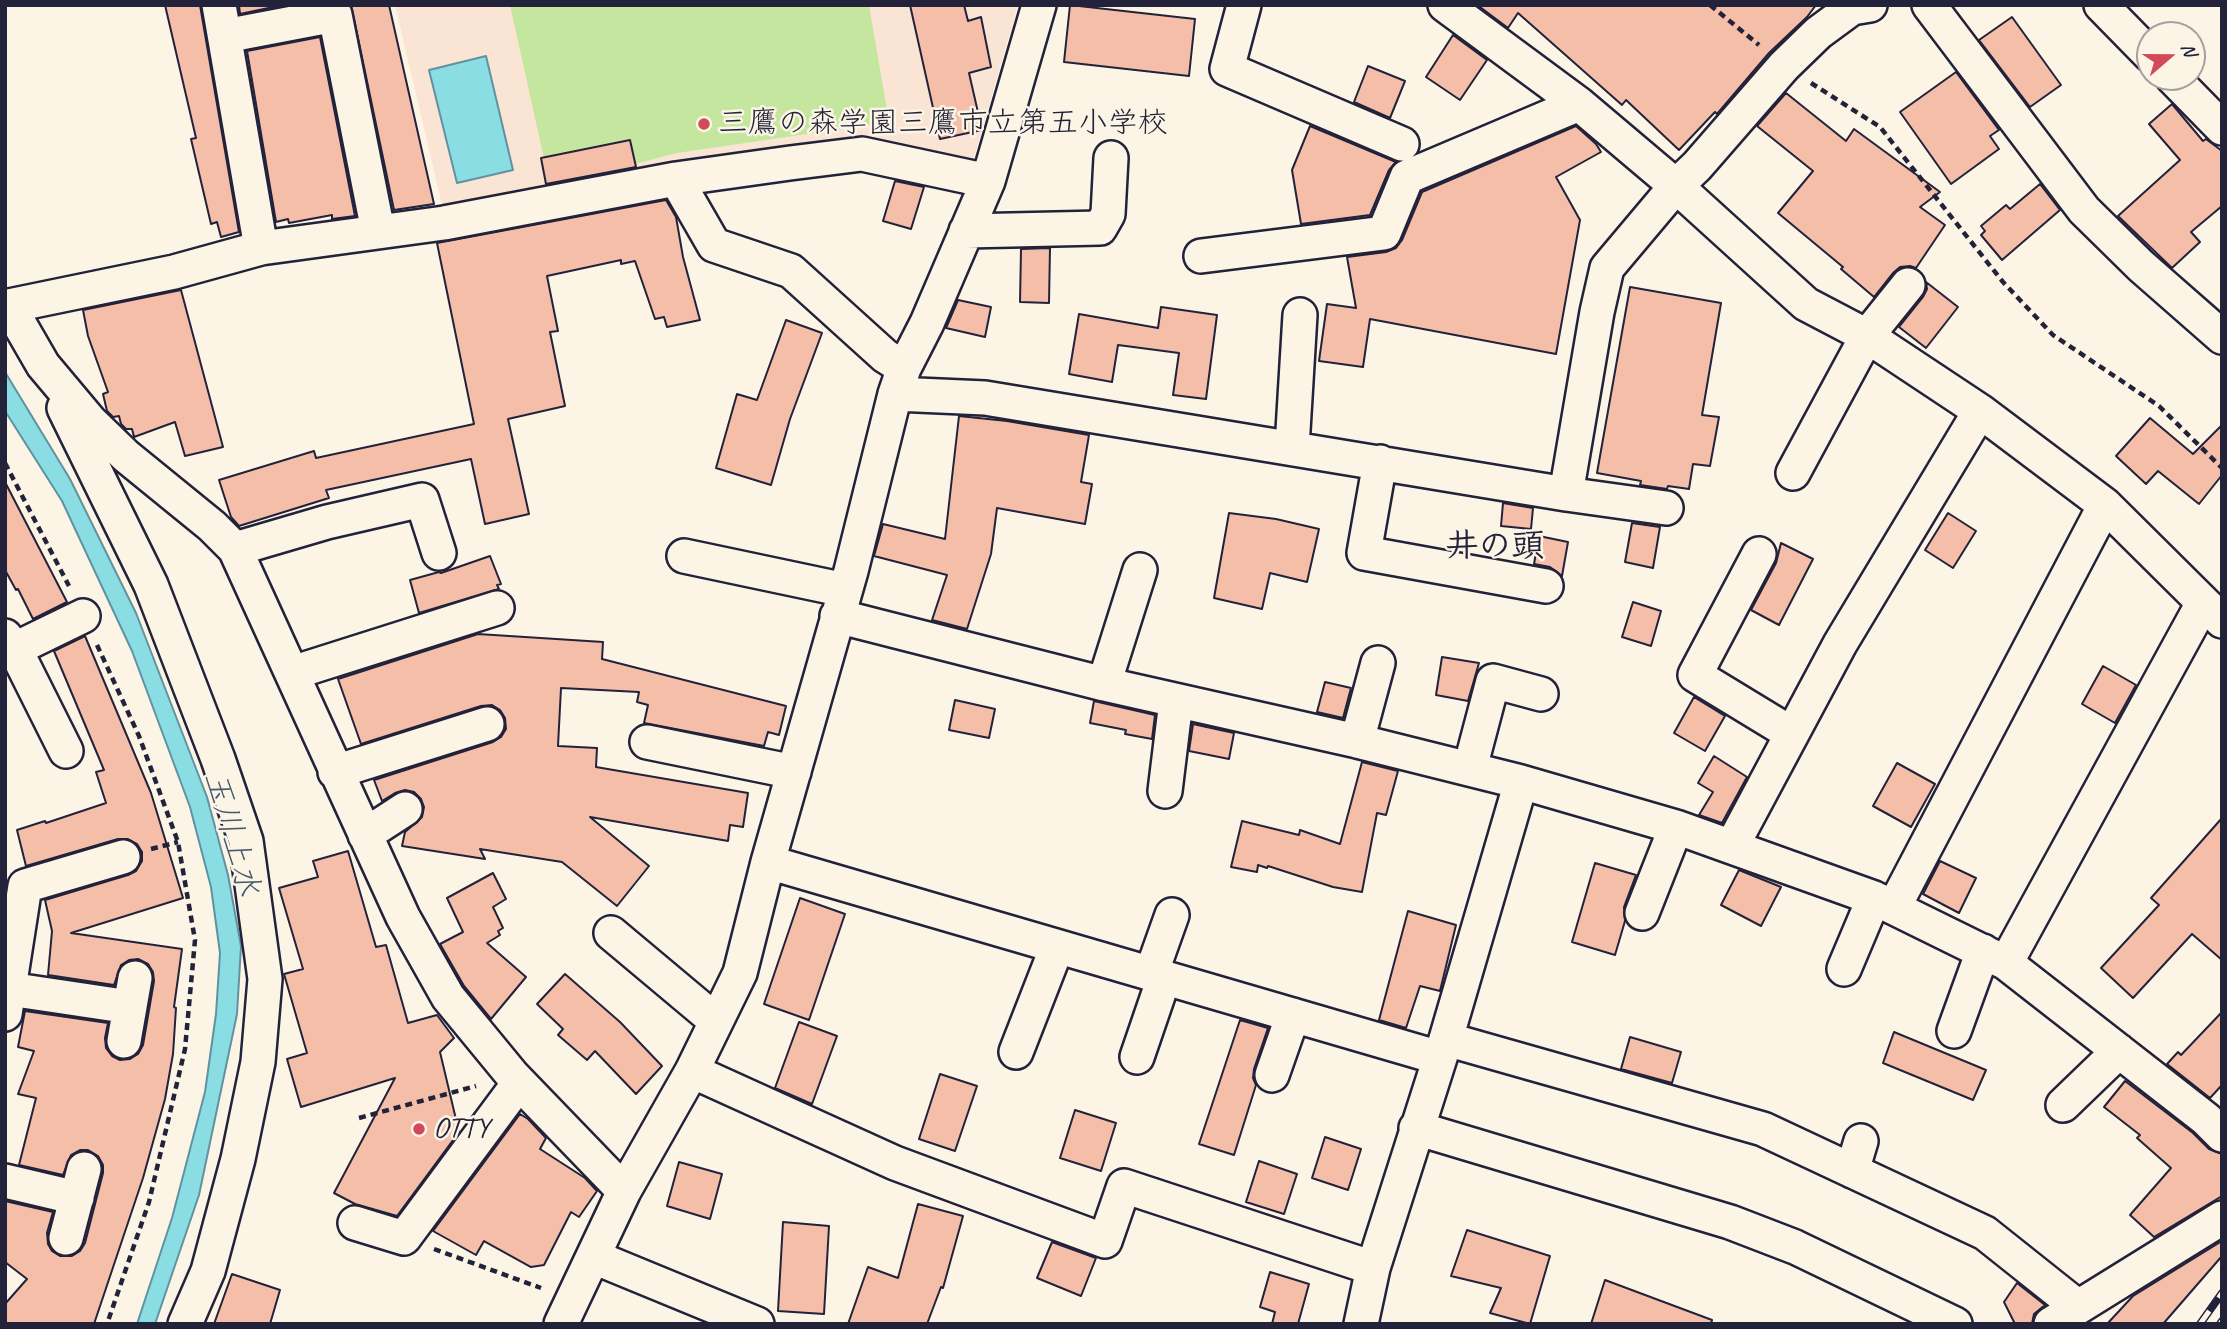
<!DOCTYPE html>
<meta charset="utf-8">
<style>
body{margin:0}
#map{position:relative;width:2227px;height:1329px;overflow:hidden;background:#fcf5e5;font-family:Caveat,sans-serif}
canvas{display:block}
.frame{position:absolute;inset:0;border:7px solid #22223b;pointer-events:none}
.north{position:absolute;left:2136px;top:21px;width:70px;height:70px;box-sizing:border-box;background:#fcf5e5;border:2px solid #a5a1a1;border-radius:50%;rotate:70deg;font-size:19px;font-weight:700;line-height:28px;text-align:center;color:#22223b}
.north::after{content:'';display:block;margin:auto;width:24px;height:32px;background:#d1495b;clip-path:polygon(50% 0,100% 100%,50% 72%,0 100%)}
</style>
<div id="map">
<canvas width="2227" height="1329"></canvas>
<div class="frame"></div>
<div class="north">N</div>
</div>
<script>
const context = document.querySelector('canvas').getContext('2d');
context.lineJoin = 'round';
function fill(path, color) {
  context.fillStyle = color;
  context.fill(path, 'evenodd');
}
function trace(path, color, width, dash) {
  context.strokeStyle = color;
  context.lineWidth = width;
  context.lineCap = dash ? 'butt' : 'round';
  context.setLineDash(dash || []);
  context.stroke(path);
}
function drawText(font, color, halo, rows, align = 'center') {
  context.font = font + ' Caveat,"Klee One",sans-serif';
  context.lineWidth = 5;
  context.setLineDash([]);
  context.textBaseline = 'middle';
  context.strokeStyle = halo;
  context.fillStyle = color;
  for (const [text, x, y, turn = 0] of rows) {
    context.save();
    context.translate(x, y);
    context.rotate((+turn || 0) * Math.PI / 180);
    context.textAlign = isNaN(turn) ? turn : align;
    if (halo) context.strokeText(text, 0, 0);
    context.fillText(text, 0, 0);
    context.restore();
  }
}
fill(new Path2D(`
 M395 5H1018L970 171 859 142 444 213Z`), '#fae4d3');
fill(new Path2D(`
 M510 5H869L889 122 677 153 550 186Z`), '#c5e69f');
const water = new Path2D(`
 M486 56 513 170 457 183 429 70Z
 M5 372 70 479 136 613 207 797 228 875 241 946 237 1014 199 1195 155 1324H137L172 1218 205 1092 216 1014 220 953 211 887 190 807 132 651 62 501 5 411Z`);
fill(water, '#8bdde4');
trace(water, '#6192a0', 2);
const building = new Path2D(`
 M165 5H200L239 232 221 237 217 222 211 224 191 139 196 138Z
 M239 5H283L240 14Z
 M351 5H389L434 204 394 210Z
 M910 5H964L968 21 981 17 991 67 969 73 982 130 940 139Z
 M1070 5 1195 19 1189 76 1064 62Z
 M1482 5H1816L1807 17 1769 53 1717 114 1715 112 1679 150 1626 100 1622 105 1518 13 1508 28 1480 7Z
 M2012 17 2061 85 2030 107 1979 40Z
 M1453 35 1487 60 1460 100 1426 77Z
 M320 37 355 216 332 219V215L289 223 288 219 276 222 247 51Z
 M1368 66 1405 81 1390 118 1354 102Z
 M1956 72 1999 130 1990 136 1999 149 1951 184 1900 112Z
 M1786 93 1846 141 1854 129 1940 192 1920 207 1945 225 1916 268 1910 266 1900 267 1893 273 1874 297 1841 269 1843 267 1778 213 1813 171 1757 126Z
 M2172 104 2203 141 2206 139 2222 151V206L2191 232 2200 242 2172 268 2118 216 2180 160 2149 124Z
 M1310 126 1396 162 1389 170 1370 215 1301 224 1292 170Z
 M1576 126 1596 144 1601 152 1556 177 1580 220 1556 354 1370 319 1363 367 1319 361 1327 304 1356 308 1347 257 1386 252 1396 248 1402 240 1422 192Z
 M630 140 636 167 546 184 541 158Z
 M895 181 924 187 911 229 883 221Z
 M2040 184 2060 210 2002 260 1981 235 1985 231 1981 226 2006 205 2010 209Z
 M666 200 676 217 683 257 700 320 667 327 664 317 655 319 635 261 621 264V260L547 276 558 331 550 332 565 406 508 419 529 514 485 524 471 459 326 490 329 498 239 526 231 517 219 480 314 451 316 458 474 424 437 243Z
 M1050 248 1049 303 1020 302 1021 249Z
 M1926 282 1958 307 1926 348 1899 327 1923 297 1927 289Z
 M1630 287 1721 303 1702 415 1719 417 1710 466 1693 464 1689 489 1668 486 1667 489 1640 485 1641 481 1597 473Z
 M181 290 223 447 185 456 175 422 134 437 132 429H126L121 424 119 416 113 417 107 411 103 394 108 392 88 336 83 310Z
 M958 300 991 307 985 337 946 328Z
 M1161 307 1217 315 1206 399 1173 395 1179 353 1118 345 1112 382 1069 374 1079 314 1158 328Z
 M786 320 822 333 790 419 771 485 716 468 737 394 757 400Z
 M959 416 1007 421 1089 435 1081 482 1092 484 1085 524 997 508 991 554 967 629 932 620 947 575 874 556 883 524 945 539Z
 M2150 418 2193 454 2222 425V475L2199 504 2158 471 2146 484 2116 456Z
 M5 482 67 602 33 619 18 589 16 590 5 570Z
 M1503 503 1533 508 1531 529 1501 526Z
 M1229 513 1276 519 1319 529 1307 582 1270 573 1262 609 1214 598Z
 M1948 513 1976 531 1953 568 1925 550Z
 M1632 523 1660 527 1653 568 1625 562Z
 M1539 536 1568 542 1562 576 1550 567 1534 564Z
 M1781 543 1813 559 1779 625 1751 610 1776 563Z
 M490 556 501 584 497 585 499 589 419 613 410 580 439 572 441 573Z
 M1633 602 1661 611 1651 646 1622 637Z
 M478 634 603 642 602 659 786 706 779 735 768 732 764 746 644 723 648 705 637 702 639 692 561 688 558 746 597 748 596 767 748 793 743 827 730 825 728 841 590 817 649 866 617 906 562 862 480 849 485 859 402 846 405 832 422 817 424 807 421 799 414 792 405 790 395 793 382 801 374 780 493 742 501 737 506 729 505 718 500 710 492 705 481 706 361 744 338 679Z
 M85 636 151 793 183 898 71 933 182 949 174 1007 176 1008 173 1054 165 1099 143 1178 94 1324H5V1304L27 1279 5 1262V1201L53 1212 47 1233 48 1244 52 1251 60 1256H72L80 1251 85 1243 103 1173V1165L98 1156 88 1150H80L71 1155 63 1175 19 1165 36 1098 18 1094 34 1051 18 1047 25 1011 108 1023 105 1038 106 1048 112 1056 120 1060 130 1059 138 1054 143 1045 154 981 153 972 148 964 138 959 129 960 121 965 114 985 48 975 52 931 45 900 128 875 136 871 142 861V852L137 844 128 839H118L26 866 17 830 45 821 46 823 106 803 96 772 104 770 54 651Z
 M1442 657 1479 663 1468 701 1436 695Z
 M2103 666 2136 685 2115 723 2082 704Z
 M1325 682 1351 688 1343 718 1317 712Z
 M1694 697 1725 716 1705 751 1674 733Z
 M955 700 995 709 989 738 949 730Z
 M1094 701 1155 715 1152 739 1125 734 1126 730 1090 723Z
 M1193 724 1234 733 1229 759 1189 751Z
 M1714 756 1747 777 1722 823 1699 815 1713 792 1698 783Z
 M1362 762 1398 771 1386 815 1377 813 1362 892 1333 887 1268 866 1267 868 1258 865 1257 872 1231 867 1242 821 1299 835 1300 830 1340 844Z
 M1897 763 1935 784 1911 827 1873 806Z
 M2222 818V960L2192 934 2133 998 2101 968 2159 905 2151 898Z
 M348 851 376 947 386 945 408 1023 437 1015 454 1038 440 1052 459 1132 397 1216 355 1204 334 1193 395 1078 301 1107 287 1059 307 1053 284 974 303 969 279 888 318 877 313 861Z
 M1940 861 1976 878 1959 913 1923 894Z
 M1595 863 1636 875 1624 907 1625 921 1615 955 1572 942Z
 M1739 870 1781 887 1761 926 1721 905Z
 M493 873 506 899 493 907 503 928 498 931 500 935 487 943 526 977 491 1019 464 986 440 944 463 932 447 898Z
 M800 898 845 914 809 1020 764 1004Z
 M1408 911 1456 925 1440 991 1420 986 1406 1028 1379 1020Z
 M565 974 620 1022 662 1066 636 1094 595 1051 587 1060 558 1035 563 1029 537 1004Z
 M2222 1012V1085L2210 1098 2167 1064 2178 1052 2181 1055Z
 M1240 1020 1268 1028 1254 1069 1253 1078 1256 1085 1234 1155 1199 1144Z
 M799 1022 837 1036 812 1104 775 1088Z
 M1894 1032 1986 1070 1973 1100 1883 1063Z
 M1630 1037 1681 1052 1672 1083 1621 1069Z
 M940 1074 977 1086 955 1151 919 1139Z
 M2125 1081 2193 1133 2209 1149 2222 1154V1196L2154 1237 2130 1215 2171 1168 2137 1138 2140 1135 2104 1107Z
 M1075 1110 1116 1123 1101 1171 1060 1158Z
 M520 1114 528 1119 546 1138 540 1149 585 1178 597 1191 579 1217 571 1212 544 1265 531 1267 484 1241 476 1255 433 1231Z
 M1325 1137 1361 1149 1348 1190 1312 1178Z
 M1259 1161 1297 1174 1284 1214 1246 1202Z
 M679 1162 722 1174 710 1219 667 1206Z
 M918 1204 963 1216 943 1288 941 1287 927 1324H848L868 1267 898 1278Z
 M783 1222 829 1226 824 1314 778 1311Z
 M1467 1230 1550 1256 1530 1324 1490 1313 1501 1288 1451 1276Z
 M2222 1241V1256L2163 1324H2107L2133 1296Z
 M1052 1242 1096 1258 1081 1296 1037 1278Z
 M1270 1272 1309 1284 1298 1324H1272L1275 1312 1260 1307Z
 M232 1274 280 1290 270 1324H214Z
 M1605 1280 1712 1320 1711 1324H1591Z
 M2017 1283 2045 1305 2034 1314 2032 1324H2015L2004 1302Z`);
fill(building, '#f5bea9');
trace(building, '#22223b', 2);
const minor = new Path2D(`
 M219 5 261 248
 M1244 5 1227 69 1402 144
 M1445 5 1579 104 1676 186 1806 304 1867 336 1980 411 2105 505 2222 621
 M1929 5 2084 210 2141 266 2222 337
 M2101 5 2150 55
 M225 36 335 15 378 231
 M2172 77 2222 128
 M676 179 714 245 791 271 885 356 904 368
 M966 231 1100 228 1108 214 1111 158
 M1201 256 1384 233 1407 177 1579 104
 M895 394 985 398 1566 494 1597 312 1607 268 1676 186 1697 166 1784 66 1818 33 1852 8 1870 5
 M64 408 151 585 218 759 246 841 265 979 258 1062 238 1159 208 1271 185 1324
 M1292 447 1300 315
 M1380 462 1364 553 1546 586
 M1793 473 1867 336 1908 285
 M1566 494 1666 508
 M235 549 327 522 422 500 439 553
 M1759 554 1695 675 1792 734
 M684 556 845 590
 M837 616 1104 684 1357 741 1521 782 1676 827 1874 898 2006 963 2206 1119 2222 1135
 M5 636 15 649 66 751
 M5 654 83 616
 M292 673 497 608
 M1104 684 1140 570
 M1357 741 1378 663
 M647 742 794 772
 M1470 768 1493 681 1541 694
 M335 772 487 724
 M1165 791 1176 701
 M365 835 405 809
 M1732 846 1840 644 1980 411
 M768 862 1440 1058
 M1894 907 2105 505
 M1642 913 1676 827
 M611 933 716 1021
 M2006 963 2203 603
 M1844 969 1874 898
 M1151 974 1172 915
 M9 989 130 1007
 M5 1014 25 886 123 857
 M1954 1031 1983 951
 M1446 1039 1763 1129 1985 1233 2078 1307
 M124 1041 135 978
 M1016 1052 1057 947
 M1137 1057 1164 978
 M692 1071 895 1163 1105 1241 1124 1186 1373 1268
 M1272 1075 1293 1015
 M2063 1105 2119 1051
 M1416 1128 1730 1222 1795 1247 1955 1324
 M1852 1171 1861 1141
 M5 1181 77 1198
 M624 1191 513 1076 448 997 403 917 235 549 212 526 126 456 90 421 43 365 9 306 174 272 261 248 444 223 676 179 790 163 862 154 988 181
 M355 1223 404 1238 519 1083
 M66 1238 84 1169
 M594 1257 757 1324
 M561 1324 624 1191 692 1071 740 973 768 862 851 571 895 394 904 368 927 323 988 181 1039 5
 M1361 1324 1373 1268 1446 1039 1521 782
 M2051 1324 2222 1218`);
trace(minor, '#22223b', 38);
trace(new Path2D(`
 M1710 5 1759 45
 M1811 83 1880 127 2003 282 2053 335 2159 406 2222 468
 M5 463 69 586
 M97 645 139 736 178 842 195 940 185 1049 149 1202 107 1324
 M151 849 178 842
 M359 1118 476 1086
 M434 1249 541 1288`), '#22223b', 4.5, [7, 5]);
trace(minor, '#fcf5e5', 33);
const rail = new Path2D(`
 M2200 1324 2222 1293
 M2220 1324 2222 1321`);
trace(rail, '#22223b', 8);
trace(rail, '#fcf5e5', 5, [16]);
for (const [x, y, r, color] of [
 [704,124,7,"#d1495b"],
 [419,1129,7,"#d1495b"]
]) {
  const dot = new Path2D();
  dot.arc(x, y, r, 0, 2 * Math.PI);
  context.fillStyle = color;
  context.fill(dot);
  trace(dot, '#fcf5e5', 2.5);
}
drawText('30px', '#22223b', '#fcf5e5', [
 ["三鷹の森学園三鷹市立第五小学校",718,124],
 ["OTTY",433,1129]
], 'left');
drawText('italic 32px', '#425a6e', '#fcf5e5', [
 ["玉川上水",231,834,74]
]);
drawText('bold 33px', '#22223b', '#fcf5e5', [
 ["井の頭",1495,547]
]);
</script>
